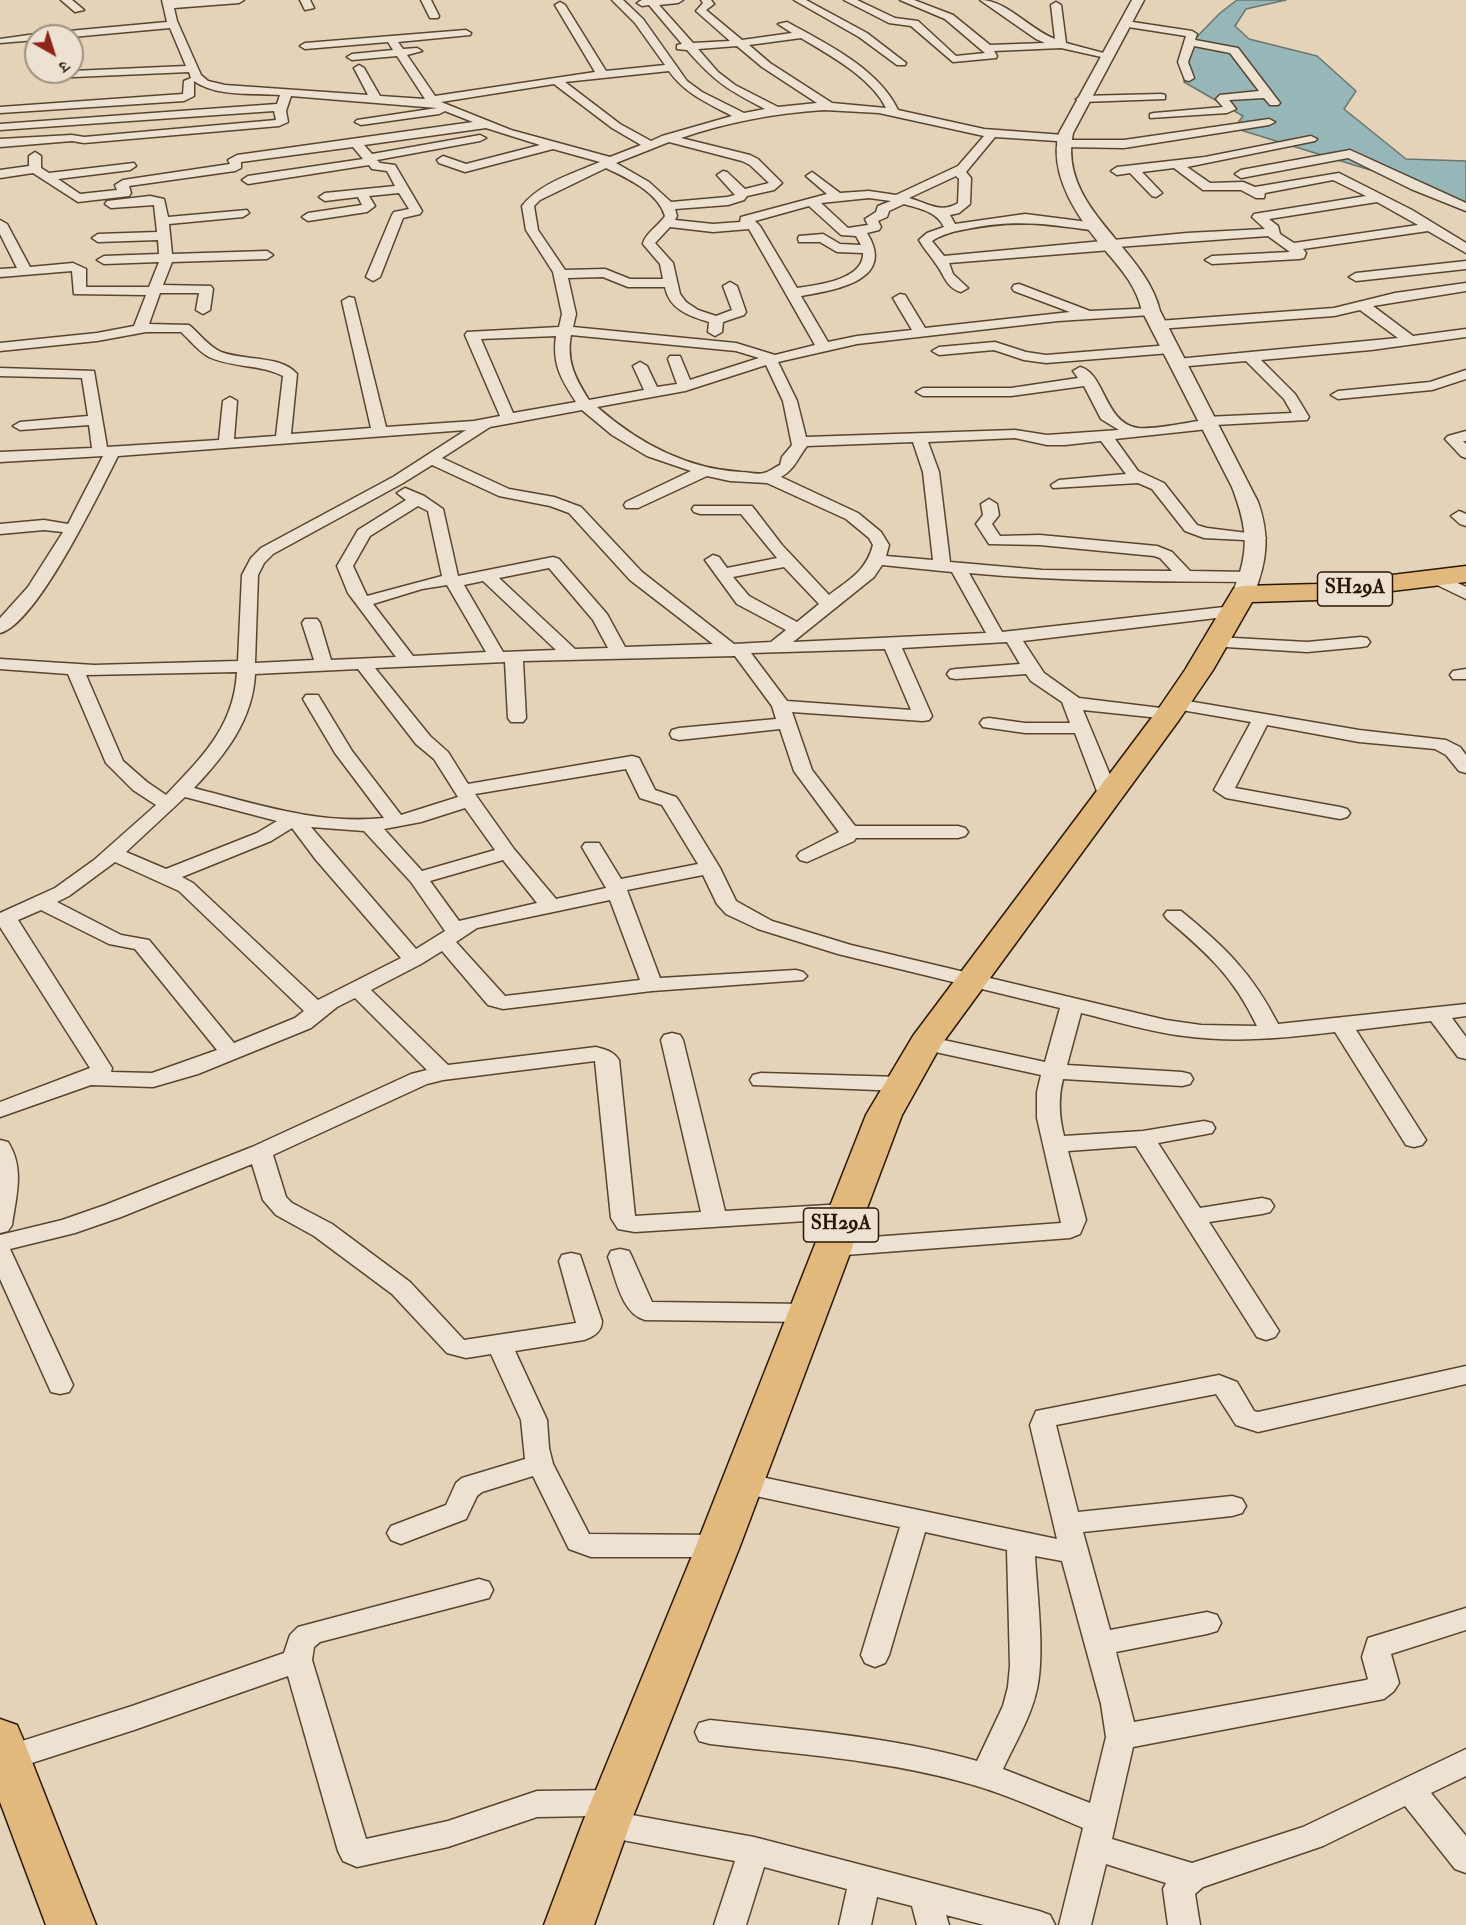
<!DOCTYPE html>
<meta charset="utf-8">
<style>
body{margin:0}
#map{position:relative;width:1466px;height:1925px;overflow:hidden;background:#e4d2b9;font-family:"IM FELL Double Pica","Noto Serif Devanagari",serif}
canvas{display:block}
.north{position:absolute;left:24px;top:24px;width:60px;height:60px;box-sizing:border-box;background:#ede2d2;border:2px solid #9f907e;border-radius:50%;rotate:141deg;font-size:16px;font-weight:700;line-height:24px;text-align:center;color:#2a1600}
.north::after{content:'';display:block;margin:auto;width:21px;height:27px;background:#8f2418;clip-path:polygon(50% 0,100% 100%,50% 72%,0 100%)}
</style>
<div id="map">
<canvas width="1466" height="1925"></canvas>
<div class="north">उ</div>
</div>
<script>
const context = document.querySelector('canvas').getContext('2d');
context.lineJoin = 'round';
function fill(path, color) {
  context.fillStyle = color;
  context.fill(path, 'evenodd');
}
function trace(path, color, width, dash) {
  context.strokeStyle = color;
  context.lineWidth = width;
  context.lineCap = dash ? 'butt' : 'round';
  context.setLineDash(dash || []);
  context.stroke(path);
}
function drawText(font, color, halo, rows, align = 'center') {
  context.font = font + ' "IM FELL Double Pica",serif';
  context.lineWidth = 4.5;
  context.setLineDash([]);
  context.textBaseline = 'middle';
  context.strokeStyle = halo;
  context.fillStyle = color;
  for (const [text, x, y, turn = 0] of rows) {
    context.save();
    context.translate(x, y);
    context.rotate((+turn || 0) * Math.PI / 180);
    context.textAlign = isNaN(turn) ? turn : align;
    if (halo) context.strokeText(text, 0, 0);
    context.fillText(text, 0, 0);
    context.restore();
  }
}
const water = new Path2D(`
 M1237 0H1286L1246 9 1235 26 1249 39 1317 56 1356 91 1344 109 1406 159 1466 161V207L1409 182 1234 128 1243 116 1184 82 1188 46 1220 13Z`);
fill(water, '#97b6b7');
trace(water, '#6b766e', 1.5);
const minor = new Path2D(`
 M61 0H72L84 10 75 12Z
 M162 0H244L239 3 174 8 177 21 201 75 208 81 225 85 368 95 354 68 359 65 364 68 380 96 425 99 397 56 352 60 347 57 352 54 393 50 388 42 305 49 300 46 305 43 466 30 471 33 470 35 398 42 403 49 417 48 422 51 407 55 435 96 595 72 555 5 560 2 565 5 606 71 665 65 635 23 612 0H623L643 19 687 81 702 92 744 113 765 109C728 90 715 82 687 50L677 49V45L682 44 649 5 642 6 637 3 642 0H683L678 3 659 5 693 43 730 41 696 11 703 3 701 0H711L714 4 706 10 742 40 792 33 778 24 787 22C825 43 878 68 898 110L984 129 1064 135 1068 136 1069 140H1124L1269 119 1275 122 1269 125 1124 148 1062 147 1058 145 1057 141 995 137 966 172 971 178 970 204 959 213 950 215 955 224 1025 214 1096 223 1102 227 1096 231C1048 224 1015 219 967 229 955 231 942 234 932 241L944 256 1187 233 1265 229 1252 217 1254 214 1366 196 1333 180 1265 193 1264 198H1256L1241 190H1203L1174 168 1142 172 1162 193 1156 197 1152 196 1130 173 1117 175 1111 171 1117 167 1205 157 1311 136 1317 139 1315 141 1187 167 1210 183 1243 182 1255 187 1339 173 1412 210 1466 243V253L1428 231 1303 249 1306 253 1304 258 1299 259 1212 264 1205 260 1212 256 1290 252 1268 236 1117 247 1111 250 949 263 953 274 968 288 961 292C946 288 944 274 936 264 931 256 924 249 919 240L927 233 944 227C936 211 920 209 904 204L889 211 887 217 878 221 881 227 879 230 867 233C897 281 834 290 801 296L828 342 857 336 912 330 893 298 900 294 905 295 925 328 1070 312 1014 291 1012 288 1014 285 1019 284 1090 311 1156 308 1158 311 1156 314 1151 315 1058 321 857 344 778 362 797 401 806 437 1015 430 1047 435 1119 430 1101 419 1084 386 1011 396H923L916 392 923 388H1011L1078 378 1073 371 1080 367C1105 373 1104 423 1138 428 1152 430 1184 423 1199 421L1201 418 1206 417 1292 413 1284 399 1246 361 1177 367 1170 363 1177 359 1398 338 1360 310 1334 316 1158 329 1151 325 1158 321 1334 308 1395 293 1466 283V291L1373 306 1413 336 1466 329V337L1371 350 1261 360 1295 394 1309 417 1307 420 1215 425 1208 429 1115 439 1138 471 1164 483 1197 525 1207 528 1264 535 1266 538 1264 541 1204 538 1185 531 1152 489 1138 483 1053 488 1051 485 1059 480 1126 474 1101 441 1065 445H1047L1015 438 928 442 939 472 950 562 1042 570 1172 571 1160 558 1154 556 1040 545 989 544 976 524 983 515 981 504 989 499 997 504 999 515 992 524 1000 536 1040 535 1157 546 1172 552 1190 571 1251 572 1259 577 1251 582C1157 581 1063 582 969 573L1002 632 1233 606 1239 607 1241 611 1239 615 1233 616 1023 641 1044 673 1079 698 1169 709 1175 710 1178 714 1175 718 1169 719 1083 710 1118 794 1115 798H1101L1098 794 1075 733H1025L983 727 980 723 983 719 989 718 1025 723H1070L1062 702 1031 681 1026 674 956 679 950 678 947 674 950 670 956 669 1020 664 1007 642 902 648 932 716 929 720 923 721 792 712 812 770 855 826H958L965 828 968 832 965 836 958 838H856L854 841 807 862 800 860 797 856 800 852 839 832 794 771 780 729 679 740 672 738 670 734 672 730 679 728 776 719 772 706 735 656 523 661 526 718 523 722H511L508 718 505 662 375 668 430 736 448 752 468 784 632 756 639 758 655 790 676 797 679 801 720 868 736 901 772 921 851 945 1166 1020 1201 1025 1257 1026C1233 976 1208 954 1167 919L1164 915 1167 911H1181C1224 946 1253 974 1278 1024L1466 1004V1016L1452 1018 1466 1037V1059L1458 1057 1431 1021 1356 1030 1426 1140 1422 1145 1414 1147 1406 1145 1335 1032C1285 1038 1234 1043 1184 1036 1149 1032 1115 1021 1081 1013L1067 1065 1182 1072 1190 1074 1193 1079 1190 1084 1182 1086 1063 1079C1058 1098 1059 1116 1064 1136L1143 1131 1204 1121 1212 1123 1215 1128 1212 1133 1158 1143 1200 1208 1262 1198 1270 1200 1274 1206 1270 1212 1262 1214 1209 1222 1279 1331 1275 1337 1266 1340 1257 1337 1136 1146 1068 1151 1086 1220 1080 1234 1070 1238 832 1256 823 1254 820 1248 823 1242 832 1240 1061 1223 1037 1118V1092L1041 1075 917 1048 914 1043 917 1038 925 1036 1045 1062 1060 1008 838 954 758 929 726 914 717 904 703 875 627 890 660 978 796 970 803 972 807 976 803 980 652 991 503 1009 488 1005 442 951 421 964 371 990 448 1065 596 1047C606 1050 613 1051 619 1060L635 1216 701 1212 661 1040 664 1035 672 1033 680 1035 683 1040 725 1211 845 1204 853 1206 857 1212 853 1218 635 1232 618 1229 611 1218 595 1061 443 1080 427 1084 273 1155 286 1197 292 1203 332 1224 410 1282 464 1340 576 1323 559 1261 562 1255 571 1253 580 1255 602 1321C602 1332 593 1337 584 1340L515 1351 547 1420 549 1448 553 1464 589 1534 718 1535 728 1538 732 1546 728 1554 718 1557H591L569 1549 533 1476 482 1492 477 1496 466 1519 401 1544 391 1540 387 1533 391 1526 446 1505 456 1483 462 1478 525 1459 521 1420 491 1354 466 1358 447 1353 392 1294 314 1236 276 1215 263 1200 252 1164 121 1217 75 1233 10 1249 73 1385 69 1392 60 1394 51 1392 0 1279V1235L62 1220 105 1205 252 1147 411 1074 427 1070 355 998 337 1007 311 1028 198 1074 153 1087 91 1085 0 1117V1102L90 1068 0 927V913L55 888 94 860 156 805 133 790 106 763 68 674 0 669V659L94 665 238 661 242 575 251 558 261 548 393 477 466 430 118 456C100 491 37 624 0 633V618L28 587 63 532 44 530 0 534V524L44 520 68 524 103 456 0 462V452L92 448 89 425 20 430 13 426 20 422 88 416 82 378 0 376V368L94 371 107 447 219 440 223 401 230 397 237 401 234 439 276 436 283 376C260 364 233 368 209 357 198 351 190 340 181 332H146L97 341 0 351V343L97 333 134 326 146 295 74 294 72 271 0 277V269L17 268 0 234V220L7 224 30 267 73 263 86 269V287H149L159 262 104 264 97 260 104 256 159 254 158 240 98 242 92 238 98 234 157 232 154 205 111 208 105 204 107 201 150 196 164 199 168 217 247 210 249 213 243 217 169 224 172 254 267 251 273 255 267 259 172 262 163 285 211 286 213 289 210 310 203 314 196 310 199 293H160L149 324 189 325C200 334 208 346 221 352 244 361 281 355 297 374L291 434 371 428 342 301 349 297 354 298 386 427 474 421 500 416 465 335 467 332 559 327 562 314 553 272 526 230 522 206C540 183 574 173 600 162L553 149 465 172 439 163 437 160 443 156 466 164 540 145 486 128 364 145 372 154 480 135 486 138 480 141 377 160 380 163 395 165 422 211 420 214 403 218 380 277 373 281 366 277 392 215 394 212 409 209 399 193 369 196 375 206 367 212 308 221 302 217 308 213 362 205 358 197 325 201 319 197 325 193 395 186 387 171 372 169 369 165 248 184 242 180 248 176 363 159 353 147 241 162V168L235 171 129 186 131 193 129 196 78 202 33 173 0 178V170L29 166V156L35 152 41 156V168L49 173 134 163 136 166 130 170 58 179 80 194 117 190 115 185 123 180 230 164 228 160 237 155 473 122 445 111 439 114 361 125 355 122 357 120 437 108 291 96 286 111 288 122 279 126 84 143 72 141 0 147V139L72 135 84 137 276 120 274 111 0 130V124L277 104 280 95C254 93 216 97 194 81V96L184 101 0 113V107L183 94 184 81 191 78 189 72 51 78 46 75 50 72 186 66 170 28 72 37 42 36 47 33 167 22ZM801 38C829 55 871 77 886 108L832 103 770 63 749 45ZM737 46 762 67 817 103 778 107 735 85 718 72 698 49ZM669 71C685 94 708 103 732 116L662 136 651 141 620 124 565 82ZM554 84 612 128 641 145 610 157 511 130 441 102ZM824 110 879 113 984 136 958 166 896 195 869 191 840 193 812 172 806 176 827 194 741 217 740 222 713 224 675 220 677 216 675 209 728 205 744 200 747 196 774 190 782 183 758 159 750 155 681 138C728 122 775 113 824 110ZM669 142 742 161 750 165 769 183 745 189 727 172 723 171 717 175 735 195 727 197 671 202 649 182 616 163ZM606 168C627 178 658 192 665 216 659 225 644 235 643 244L660 264 663 279H630L605 269 565 270 538 230 534 206 540 200ZM956 176 959 179 958 203C940 214 928 203 909 198ZM869 198 891 201 878 206 876 212 865 219 868 225 848 228 821 203ZM1377 202 1418 225 1294 243 1280 234 1278 226 1269 219ZM809 206 841 235 856 236 861 245 840 244 823 234 799 236 798 239 799 242H820L837 252 863 253C864 280 817 285 797 288L760 226 755 221ZM670 227 713 232 749 229 815 345 775 355 736 343 573 327 576 314 568 278 603 277 628 287H665C669 309 689 316 709 322L708 332 715 336 722 332 723 322 744 315 746 312 737 286 730 282 723 286 732 310 716 316 698 310 686 302 680 294 673 263 655 243ZM571 335 736 351 759 358 690 380 680 356H670L668 359 677 384 657 387 647 366 640 362 633 366 644 390 589 400C575 378 566 361 571 335ZM556 336C552 364 561 379 576 402L513 413 481 339ZM766 365 783 401 792 445 782 457 780 465C775 467 769 472 764 473 757 475 748 472 741 472 686 469 637 442 597 407L685 391ZM582 410 612 435 647 456 691 471 626 502 624 505 626 508H638L707 476 730 481 767 483 846 519 869 538 873 545C866 571 850 579 829 595L782 545 752 506H694L692 509 694 512 700 514H741L777 558 727 568 719 557 713 555 705 560 737 604 786 630 771 642 734 644 642 572 581 507 554 497 509 489 442 458 490 427ZM913 442 923 472 933 560 886 556 889 545 881 532 858 513 781 477C795 469 797 459 807 446ZM432 465 499 496 550 506 569 513 630 580 713 644 625 647 607 614 559 559 553 557 458 576 443 509 424 496 405 488 397 493 406 500 358 530 337 566 348 593 396 657 331 660 320 623 317 619H305L302 623 314 660 255 663 258 575 264 563 273 554 403 483ZM418 506 428 511 442 576 367 596 353 566 370 536ZM882 565 952 572 986 633 793 642 874 577ZM784 567 819 604 797 622 749 596 733 577ZM549 568 593 620 608 648 575 649 499 578ZM483 581 556 650 503 652 464 585ZM447 585 486 652 413 656 373 604 422 589ZM885 649 911 710 787 701 751 653ZM358 669 416 744 434 759 458 797 401 815 352 751 318 695H306L303 699 335 753 384 818C319 825 256 804 194 788 225 755 253 720 255 674ZM237 672C234 727 202 757 166 795L147 782 123 761 86 675ZM626 769 640 798 662 805 698 864 621 879 599 843H585L582 847 606 888 556 899 514 849 475 794ZM185 797 277 821 257 833 166 869 126 852ZM465 808 495 850 422 871 384 829 421 822ZM311 827 364 831 411 882 445 931 416 949ZM292 828 316 860 401 958 318 1000 193 883 182 877 271 841ZM503 860 537 903 459 921 430 881ZM115 862 179 891 304 1011 295 1018 234 1043 149 940 121 935 57 902 69 896ZM610 900 640 980 505 996 456 942 477 928ZM41 910 109 944 135 949 217 1050 152 1073 111 1072 112 1068 18 920Z
 M300 0H310L314 8 305 10Z
 M421 0H431L439 16 438 18H430Z
 M794 0H806L867 33 906 63 905 65H897L859 37Z
 M844 0H857L895 18 918 21 956 56 985 53 945 19 900 0H914L953 15 990 45 1045 43 1036 39 980 0C1007 0 1030 30 1055 39L1051 5 1056 2 1061 5 1066 43 1111 55 1106 58 1061 48 994 51 997 56 996 58 953 62 911 26 889 23Z
 M1126 21 1192 31 1197 34 1195 40 1238 48 1280 103 1278 105H1270L1264 98 1229 100 1236 109 1227 113 1150 118V114L1154 113 1223 107 1216 99 1220 95 1259 91 1230 53 1194 46 1188 62 1194 78 1189 81 1185 80 1178 62 1186 36 1122 26V22Z
 M36 34 41 36H36V40L0 43V39Z
 M1161 94 1165 95V99L1082 102 1076 99 1082 96Z
 M1350 150 1466 203V211L1411 189 1348 158 1241 178 1235 174 1241 170Z
 M1466 261V269L1356 281 1349 277 1356 273Z
 M995 342 1026 352 1046 355 1170 345 1177 349 1170 353 1046 363 1024 360 994 350 939 355 932 351 939 347Z
 M1466 370V379L1432 390 1338 399 1331 395 1338 391 1430 382Z
 M1466 431V441H1463L1466 444V458L1461 456 1445 439 1448 436Z
 M1459 511 1466 514V526L1460 524 1451 516Z
 M1437 573 1466 587V599L1431 582 1429 578Z
 M1216 637 1307 642 1361 637 1367 638 1370 642 1367 646 1361 647 1307 652 1210 646 1207 642 1210 638Z
 M1466 669V679H1453L1450 675 1453 671Z
 M1176 699 1359 730 1446 740 1460 747 1466 755V773L1459 771 1446 755 1435 749 1359 742 1267 725 1235 788 1340 807 1347 809 1350 813 1347 817 1340 819 1226 798 1214 790 1251 722 1170 708 1167 704 1170 700Z
 M761 1073 901 1077 909 1079 912 1084 909 1089 901 1091 753 1085 750 1080 753 1075Z
 M0 1140 8 1142C25 1168 16 1197 12 1225L8 1231 0 1233Z
 M620 1249 629 1251 632 1257 652 1302 807 1304 816 1307 819 1313 816 1319 807 1322 645 1320C621 1313 616 1278 608 1257L611 1251Z
 M1466 1366V1384L1258 1432 1236 1425 1216 1394 1056 1425 1078 1512 1232 1496 1242 1499 1246 1506 1242 1513 1232 1516 1083 1532 1110 1630 1207 1612 1217 1615 1221 1623 1217 1631 1207 1634 1116 1652 1134 1722 1366 1680 1368 1679 1362 1657 1368 1638 1466 1608V1630L1391 1654 1399 1683 1394 1691 1384 1699 1133 1747 1112 1839 1192 1863 1303 1827 1466 1749V1776L1431 1793 1466 1836V1873L1455 1869 1405 1806 1323 1846 1203 1887 1195 1894 1200 1925H1168L1163 1889 1166 1883 1106 1864 1091 1925H1059L1083 1828C1043 1811 1002 1792 959 1781 878 1759 793 1754 710 1744L699 1741 695 1732 699 1723 710 1720C799 1730 890 1736 977 1761L1003 1706 1008 1687 1010 1666 1007 1550 925 1532 889 1655 885 1663 875 1667 865 1663 861 1655 900 1527 742 1493 732 1490 729 1483 732 1476 742 1473 1057 1539 1030 1425 1036 1411 1219 1375 1237 1382 1254 1411 1258 1412ZM1035 1556 1062 1561 1101 1704 1106 1737 1090 1803 1003 1769C1015 1743 1031 1717 1037 1689 1045 1653 1037 1594 1035 1556Z
 M479 1579 489 1582 493 1590 489 1598 320 1642 314 1647 312 1660 366 1839 448 1821 537 1791 614 1790 625 1794 629 1803 625 1812 621 1813 754 1837 1039 1911 1050 1915 1055 1925H984L946 1915 949 1925H917L912 1906 877 1897 871 1925H839L847 1889 764 1867 746 1925H714L735 1861 606 1837 595 1833 591 1824 594 1816 537 1817 448 1847 357 1867 343 1861 338 1851 288 1676 134 1730 7 1771 0 1768V1748L132 1706 284 1653 290 1635 298 1627Z`);
const tertiary = new Path2D(`
 M1132 0H1144L1073 133C1057 208 1145 247 1160 311L1258 502C1270 536 1267 561 1254 594L1251 599 1243 600 1235 599 1232 594C1250 552 1248 529 1232 487L1142 311C1136 285 1121 269 1104 249 1078 218 1048 175 1059 133Z`);
const primary = new Path2D(`
 M1466 566V582L1318 600 1252 602 1213 670 1179 720 941 1045 902 1115 740 1546 630 1824 594 1925H544L582 1824 696 1546 866 1115 913 1036 1159 708 1185 670 1234 588 1243 586 1318 584Z`);
const trunk = new Path2D(`
 M0 1719 17 1725 23 1739 96 1925H46L0 1802Z`);
trace(minor, '#58452e', 3);
trace(tertiary, '#58452e', 3);
trace(primary, '#2a1600', 3);
trace(trunk, '#2a1600', 3);
fill(minor, '#ede2d2');
fill(tertiary, '#ede2d2');
fill(primary, '#e2b97c');
fill(trunk, '#e2b97c');
for (const [x, y, w] of [
 [1355,589,75],
 [841,1225,75]
]) {
  const box = new Path2D();
  box.roundRect(x - w / 2, y - 17, w, 34, 4.5);
  context.fillStyle = '#ede2d2';
  context.fill(box);
  trace(box, '#2a1600', 1.5);
}
drawText('bold 20px', '#2a1600', null, [
 ["SH29A",1355,589],
 ["SH29A",841,1225]
]);
</script>
